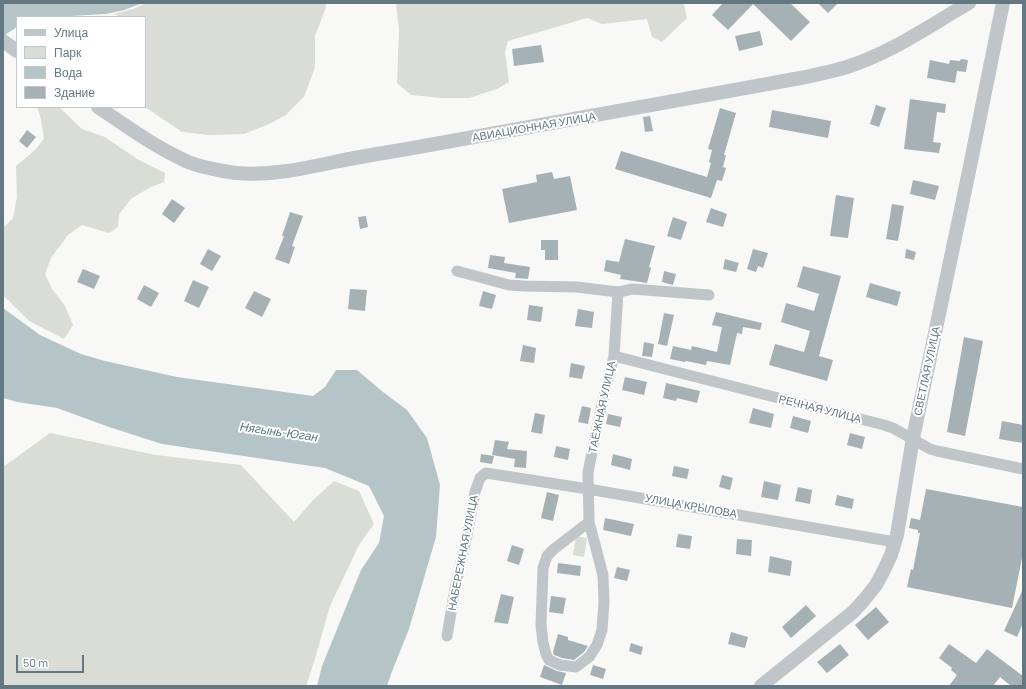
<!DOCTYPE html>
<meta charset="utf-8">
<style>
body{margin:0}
#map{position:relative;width:1026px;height:689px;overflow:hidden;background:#f8f8f6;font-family:Barlow,sans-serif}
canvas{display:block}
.frame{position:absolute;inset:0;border:4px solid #637881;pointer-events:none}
.legend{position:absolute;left:16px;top:16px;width:130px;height:92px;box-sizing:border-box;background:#fff;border:1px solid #c1c9cd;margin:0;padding:5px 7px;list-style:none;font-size:12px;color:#637881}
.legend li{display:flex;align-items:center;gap:8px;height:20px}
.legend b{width:20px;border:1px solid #c1c9cd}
.scale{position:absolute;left:16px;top:655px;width:68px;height:18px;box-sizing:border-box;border:2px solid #637881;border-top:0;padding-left:5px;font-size:12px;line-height:14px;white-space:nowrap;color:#637881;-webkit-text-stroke:3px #fff;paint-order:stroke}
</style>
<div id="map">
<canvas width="1026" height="689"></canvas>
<div class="frame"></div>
<ul class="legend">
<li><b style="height:5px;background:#bfc5c8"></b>Улица</li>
<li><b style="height:11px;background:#d9ddd5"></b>Парк</li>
<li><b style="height:11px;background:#b5c5c7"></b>Вода</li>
<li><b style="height:11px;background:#a6b1b5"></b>Здание</li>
</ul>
<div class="scale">50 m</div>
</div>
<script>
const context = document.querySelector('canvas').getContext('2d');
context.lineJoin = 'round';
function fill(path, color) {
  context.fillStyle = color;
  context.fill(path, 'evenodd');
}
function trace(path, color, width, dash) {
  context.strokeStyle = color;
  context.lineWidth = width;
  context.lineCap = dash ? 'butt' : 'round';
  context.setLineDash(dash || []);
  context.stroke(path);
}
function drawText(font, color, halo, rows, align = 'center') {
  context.font = font + ' Barlow,sans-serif';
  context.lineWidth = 4;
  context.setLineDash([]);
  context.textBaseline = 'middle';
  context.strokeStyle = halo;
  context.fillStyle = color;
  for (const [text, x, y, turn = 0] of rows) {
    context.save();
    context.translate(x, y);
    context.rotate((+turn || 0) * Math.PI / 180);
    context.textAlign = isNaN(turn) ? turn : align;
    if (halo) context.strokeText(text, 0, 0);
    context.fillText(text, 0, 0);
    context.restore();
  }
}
fill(new Path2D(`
 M146 3H326L325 10 315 36V67L304 97 286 115 269 124 244 134 208 135 182 132 145 107V17H121L114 14 136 8Z
 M396 3H683L684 5 687 18 662 42 652 37 647 19 602 24 587 18 508 41 505 52 509 82 497 89 469 98H442L411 95 397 83 399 30Z
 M37 107H59L82 129 105 137 137 159 165 173 164 182 151 187 132 198 119 214 118 227 109 233 82 225 68 235 51 258 45 274 52 289 65 306 73 325 64 339 29 321 3 295V228L13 218 17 197 16 166 35 150 44 139 41 119Z
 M50 433 156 455 241 465 294 522 313 500 334 481 359 491 374 524 359 545 330 606 315 659 306 686H3V467Z
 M576 536 587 538 584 557 573 555Z`), '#d9ddd5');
fill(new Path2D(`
 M3 3H143L124 10 106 14 53 17H17V27L14 29 3 36Z
 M3 308 40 335 81 354 105 361 177 377 313 396 325 387 336 370H357L383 392 407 410 427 438 440 485 436 537 409 629 391 674 387 686H317L322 666 361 570 379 543 384 516 369 486 325 468 162 444 109 427 57 408 17 402 3 398Z`), '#b5c5c7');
fill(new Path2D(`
 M723 3H790L810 22 791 41 753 4 728 30 712 15Z
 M818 3H838L828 13Z
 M760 31 763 45 739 51 735 36Z
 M541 45 544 62 514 66 512 49Z
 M961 59 968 60 966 72 957 71 955 83 927 78 930 60 949 64 950 60 960 61Z
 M910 99 946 104 945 113 937 112 933 142 941 143 939 153 904 149Z
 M876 105 886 108 879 127 870 124Z
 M720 108 736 113 724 155H726L723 167 726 168 722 181 717 180 711 198 615 169 621 151 707 177 711 163 709 162 712 150 708 149Z
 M772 110 831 121 828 138 769 127Z
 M650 116 653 131 645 132 643 117Z
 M27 130 36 137 27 148 19 141Z
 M552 172 554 179 570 176 577 210 509 223 502 189 537 182 536 175Z
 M913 180 939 186 935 200 910 194Z
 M836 195 854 198 848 238 830 236Z
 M172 199 185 208 174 223 162 214Z
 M892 204 904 206 898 241 886 239Z
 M711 208 727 214 723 227 706 222Z
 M290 212 303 216 292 246 295 247 289 264 275 259 284 236H282Z
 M366 216 368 227 360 229 358 217Z
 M673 217 687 222 681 240 667 236Z
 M625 239 655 246 649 267 651 268 647 283 620 279 621 275 604 271 606 260 619 262Z
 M541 240H558V260H545V250H541Z
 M208 249 221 256 212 271 200 264Z
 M753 249 768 253 763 268 758 266 756 272 747 269Z
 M906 249 916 252 914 260 905 258Z
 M490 255 505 257 504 263 530 267 528 279 515 278 516 273 488 268Z
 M725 259 739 263 736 272 723 269Z
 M803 266 841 276 819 356 833 360 827 381 769 365 775 344 804 352 810 331 781 322 786 303 814 311 819 294 797 287Z
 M83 269 100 276 94 289 77 282Z
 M664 271 676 274 673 285 662 282Z
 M193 280 209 287 199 308 184 301Z
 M870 283 901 292 897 306 866 297Z
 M144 285 159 293 151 307 137 299Z
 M350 289 367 290 365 311 348 309Z
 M254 291 271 299 262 317 245 308Z
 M483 291 496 295 492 309 479 306Z
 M529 305 543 307 541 322 527 320Z
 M578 309 594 312 592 328 575 326Z
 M716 312 762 323 760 330 743 327 742 334 737 333 730 365 707 361 706 365 686 361 685 362 670 359 673 346 691 350 692 346 717 352 722 327 712 325Z
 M664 313 674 315 667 346 658 344Z
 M964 337 983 341 965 436 947 432Z
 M644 342 654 344 652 357 642 356Z
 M523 345 536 348 534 363 520 361Z
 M571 363 585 366 582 379 569 377Z
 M625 377 647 382 644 395 622 390Z
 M666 383 700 391 697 403 677 398 676 401 663 398Z
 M582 406 591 408 588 424 578 422Z
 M753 408 774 414 771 428 749 423Z
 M535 413 545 415 542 434 531 432Z
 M608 414 622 417 620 427 606 424Z
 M793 416 811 421 808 433 790 428Z
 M1002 421 1023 425V443L999 439Z
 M850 433 865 437 862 449 847 445Z
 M495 440 509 442 507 449 527 451 526 468 514 467 515 459 492 455Z
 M556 446 570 449 568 460 554 457Z
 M481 454 494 456 492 464 480 462Z
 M613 454 632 459 630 470 611 465Z
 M674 466 689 469 687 479 672 476Z
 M722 475 733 478 730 490 719 487Z
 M764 481 781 485 778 500 761 497Z
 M798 487 812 490 810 504 795 501Z
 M926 489 1023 507V553L1012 608 907 587 911 569 913 570 920 533H918V530L909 528 911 518 920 520Z
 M547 492 559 495 553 521 541 518Z
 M837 495 854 499 852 509 835 505Z
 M605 518 634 524 631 536 603 530Z
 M678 534 692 536 690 549 676 547Z
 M737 539 752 540 751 556 736 554Z
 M512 545 524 549 519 565 507 561Z
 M770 556 792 561 790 576 768 572Z
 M558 563 581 566 580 576 557 573Z
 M617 567 630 570 627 581 614 578Z
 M1023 589V623L1017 637 1004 631Z
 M501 594 514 597 508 624 494 622Z
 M551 596 566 598 563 614 549 612Z
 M806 605 816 616 791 638 782 627Z
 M876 607 889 622 868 640 855 625Z
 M731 632 748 637 745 648 728 644Z
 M558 634 568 637V640L588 646 584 652 574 660 562 658 554 655 553 652Z
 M631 643 643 647 641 655 629 651Z
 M840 644 849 655 827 673 817 662Z
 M949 644 976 663 987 649 1023 676V686H1011L1000 677 993 686H949L957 675 951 670 952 668 939 658Z
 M544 665 557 671 566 673 562 685 540 677Z
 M593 665 606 669 603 679 590 675Z`), '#a6b1b5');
trace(new Path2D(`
 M457 271 509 285 524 286 577 287 618 292 614 356 602 404 588 472 589 522 603 575 604 602 602 630 597 645 589 657 576 667 560 665 549 660 546 654 543 642 541 625 543 568 547 556 554 549 589 522
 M618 292 633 289 709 295
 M614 356 884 425 893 428 930 449 937 451 1023 469
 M447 636 455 589 467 535 475 492 480 478 486 473 588 489 895 542`), '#bfc5c8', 11);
trace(new Path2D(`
 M3 41 17 51
 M98 107C126 126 155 147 186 161 198 167 223 171 236 173 269 176 302 169 334 162 359 157 383 153 407 149 540 126 673 101 806 77 819 74 834 71 847 67 891 53 929 26 969 3
 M761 686 853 612 864 600 876 585 884 570 891 555 897 535 913 438 968 176 1003 3`), '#bfc5c8', 14);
drawText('11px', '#637881', '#fff', [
 ["АВИАЦИОННАЯ УЛИЦА",534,127,-10],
 ["СВЕТЛАЯ УЛИЦА",927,371,-78],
 ["ТАЁЖНАЯ УЛИЦА",602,407,-78],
 ["РЕЧНАЯ УЛИЦА",820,409,14],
 ["УЛИЦА КРЫЛОВА",691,506,10],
 ["НАБЕРЕЖНАЯ УЛИЦА",463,553,-79]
]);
drawText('italic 12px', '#5e777c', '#fff', [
 ["Нягынь-Юган",279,432,8]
]);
</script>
